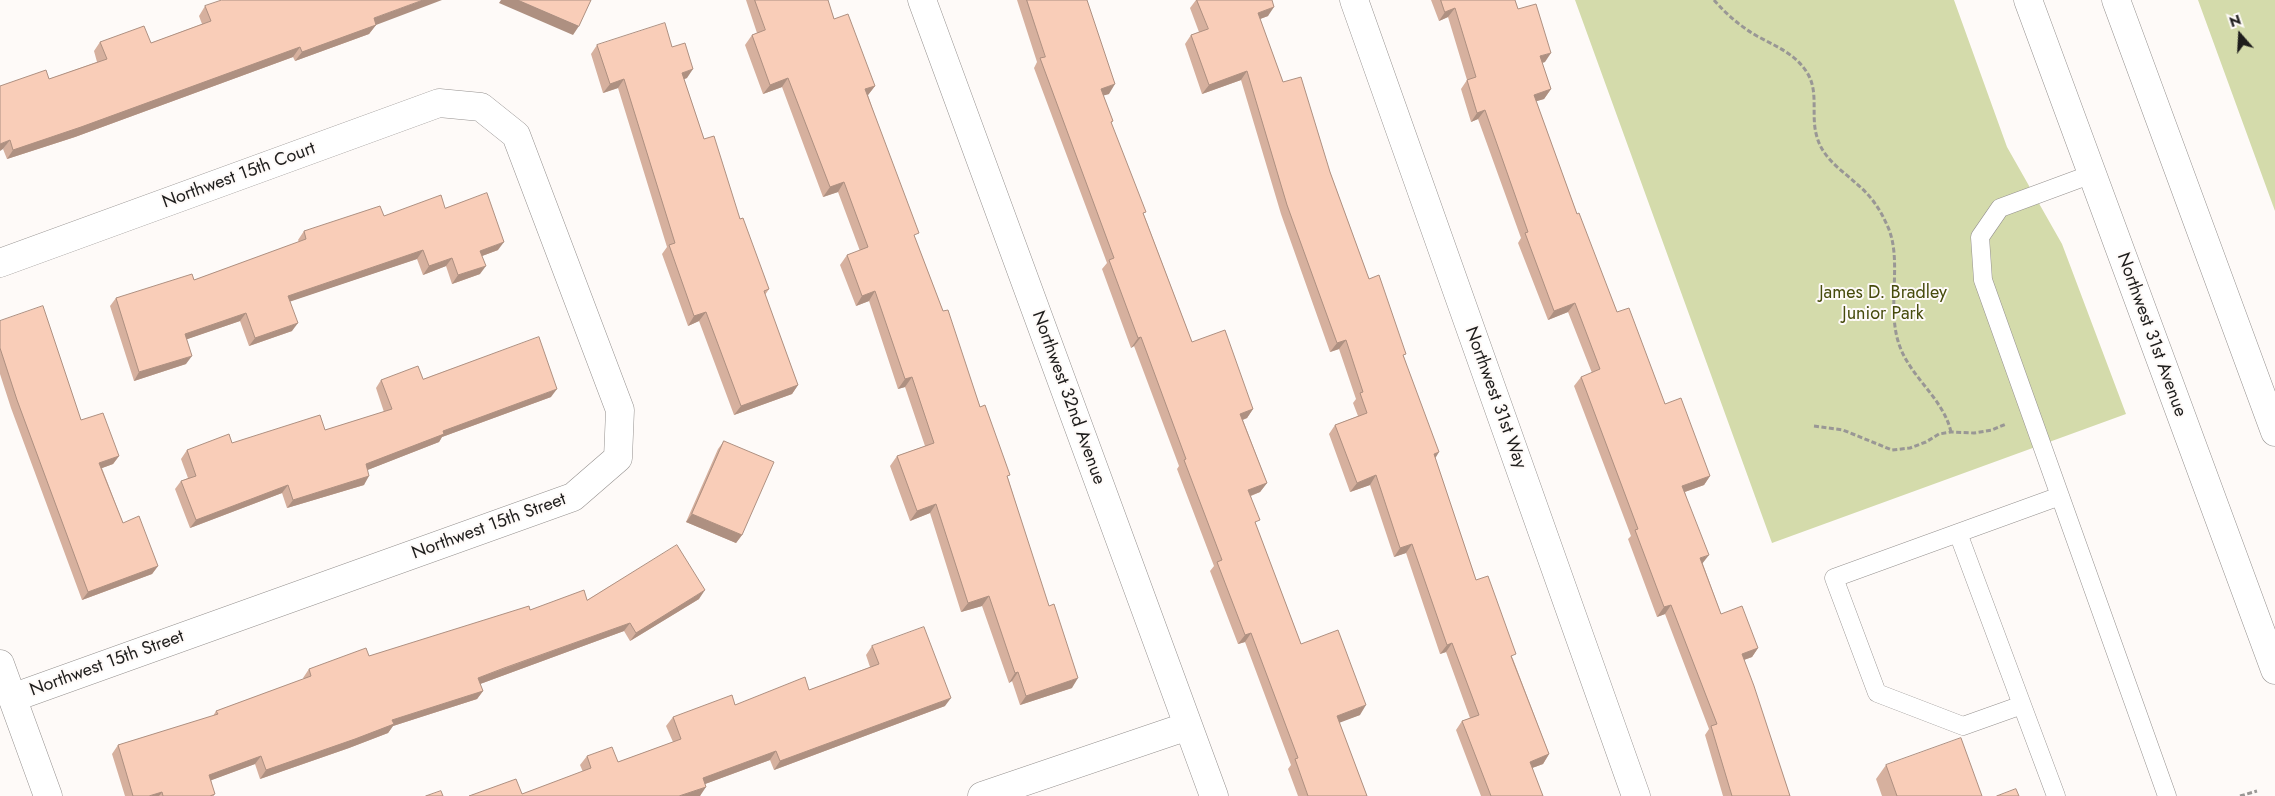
<!DOCTYPE html>
<style>
body{margin:0}
#map{position:relative;width:2275px;height:796px;overflow:hidden;background:#fefaf8;font-family:Jost,sans-serif}
canvas{display:block}
.north{position:absolute;left:2215px;top:10px;width:50px;height:50px;-webkit-text-stroke:4px #fefaf8;paint-order:stroke;rotate:341deg;font-size:14px;font-weight:700;line-height:20px;text-align:center;color:#1e1d1c}
.north::after{content:'';display:block;margin:auto;width:18px;height:22px;background:#1e1d1c;clip-path:polygon(50% 0,100% 100%,50% 72%,0 100%)}
</style>
<div id="map">
<canvas width="2275" height="796"></canvas>
<div class="north">N</div>
</div>
<script>
const context = document.querySelector('canvas').getContext('2d');
context.lineJoin = 'round';
function fill(path, color) {
  context.fillStyle = color;
  context.fill(path, 'evenodd');
}
function trace(path, color, width, dash) {
  context.strokeStyle = color;
  context.lineWidth = width;
  context.lineCap = dash ? 'butt' : 'round';
  context.setLineDash(dash || []);
  context.stroke(path);
}
function drawText(font, color, halo, rows, align = 'center') {
  context.font = font + ' Jost,sans-serif';
  context.lineWidth = 4;
  context.setLineDash([]);
  context.textBaseline = 'middle';
  context.strokeStyle = halo;
  context.fillStyle = color;
  for (const [text, x, y, turn = 0] of rows) {
    context.save();
    context.translate(x, y);
    context.rotate((+turn || 0) * Math.PI / 180);
    context.textAlign = isNaN(turn) ? turn : align;
    if (halo) context.strokeText(text, 0, 0);
    context.fillText(text, 0, 0);
    context.restore();
  }
}
fill(new Path2D(`
 M1575 0H1954L2007 147 2062 244 2126 414 1772 543Z
 M2198 0H2275V211Z`), '#d4dbab');
const lane = new Path2D(`
 M2092 174 2000 208 1980 237 1983 280 2167 796
 M1958 533 2022 705 1963 726 1877 693 1834 578 2060 496
 M2022 705 2056 796`);
const street = new Path2D(`
 M922 0 1214 796
 M1354 0 1636 796
 M0 263 439 103 481 107 516 135 620 410 618 458 573 497 12 698
 M0 664 48 796
 M982 796 1188 726`);
const primary = new Path2D(`
 M2028 0 2275 670
 M2116 0 2275 432`);
trace(lane, '#95918f', 19);
trace(street, '#95918f', 29);
trace(primary, '#95918f', 29);
trace(new Path2D(`
 M1714 0C1727 15 1740 26 1757 36 1775 46 1794 53 1806 71 1820 91 1810 115 1817 137 1823 159 1843 171 1858 185 1871 196 1880 209 1887 225 1903 258 1887 304 1898 341 1908 376 1943 397 1951 432
 M1814 426 1843 430 1892 450 1910 448 1926 442 1939 434 1951 432 1974 433 1992 430 2006 424
 M2240 796 2257 791`), '#999795', 3, [5, 2.5]);
trace(lane, '#fff', 18);
trace(street, '#fff', 28);
trace(primary, '#fff', 28);
fill(new Path2D(`
 M746 0H828L834 19 875 86 868 95 915 238 943 311 1008 478 1072 688 1020 705 1012 681 1009 683 982 606 961 612 930 513 910 521 890 466 897 456 925 446 905 387 898 389 869 301 856 306 840 265 847 255 860 251 838 192 823 197 782 87 763 94 745 45 752 35 757 33Z
 M1017 0H1087L1109 94 1103 95 1113 121 1111 123 1144 215 1192 342 1253 409 1247 418 1243 420 1267 483 1260 492 1251 496 1256 525 1301 644 1360 715 1339 722 1367 796H1298L1288 769 1291 765 1245 642 1238 644 1210 571 1214 566 1177 469 1179 466 1134 346 1131 348 1102 269 1107 263 1034 68 1037 62Z
 M1196 0H1272L1268 16 1260 19 1283 82 1330 172 1369 279 1404 357 1435 458 1476 580 1513 659 1549 754 1543 764 1532 768 1543 796H1481L1456 730 1462 721 1470 718 1446 652 1440 654 1406 553 1394 557 1370 485 1350 492 1329 434 1335 425 1358 416 1353 403 1356 399 1339 349 1330 352 1281 214 1241 80 1202 94 1185 44 1191 35 1199 32 1190 8Z
 M1431 0H1515L1518 9 1545 62 1542 63 1551 89 1544 99 1536 101 1577 214 1617 312 1665 404 1710 476 1704 485 1685 492 1703 564 1721 614 1758 648 1752 657 1744 660 1790 796H1723L1705 735 1709 729 1665 614 1657 617 1628 539 1631 536 1574 386 1581 377 1592 373 1568 312 1548 320 1518 243 1521 238 1478 119 1471 122 1461 89 1467 80 1448 17 1439 21Z
 M205 6 376 25 369 34 295 61 293 57 75 137 7 159 3 149 49 79 97 62 94 51 100 42 151 43 202 24 199 16Z
 M597 45 672 47 687 78 684 79 704 139 740 219 769 289 765 295 798 385 792 394 734 415 699 321 688 326 662 254 667 247 618 88 603 93 591 54Z
 M445 208 498 250 482 256 480 274 452 284 446 266 423 275 417 259 290 301 292 331 249 346 240 321 187 339 186 364 134 381 110 306 116 298 194 280 299 242 298 240 304 231 384 216Z
 M0 321 81 420 119 456 113 464 102 468 123 523 158 566 152 574 82 600 11 408 0 374Z
 M423 379 551 397 442 437 439 442 367 470 364 485 287 508 282 493 190 528 175 489 181 481 188 478 181 459 187 450 325 430 384 412 376 388 381 380Z
 M724 441 742 535 736 543 686 522 718 449Z
 M699 599 630 641 624 631 499 677 480 684 483 691 477 699 393 726 388 733 349 748 260 779 255 764 211 780 214 796H125L112 754 118 745 213 716 216 711 304 679 303 678 309 669 369 656 530 610 587 600Z
 M872 646 945 706 774 770 770 760 705 784 700 796 522 794 583 772 580 765 587 756 618 762 673 742 666 726 673 717 809 690 870 667 866 655Z
 M1886 765 1982 796H1882L1876 779Z`), '#d6b09e');
fill(new Path2D(`
 M423 0H442L376 25 369 34 295 61 302 52 374 18Z
 M501 0H518L579 26 573 35 499 3Z
 M1274 7 1268 16 1252 22 1258 13Z
 M1455 8 1448 17 1439 21 1445 12Z
 M300 47 293 57 75 137 7 159 13 150Z
 M1551 53 1545 62 1533 65 1540 56Z
 M693 69 687 78 676 82 682 73Z
 M1247 71 1241 80 1202 94 1209 85Z
 M788 78 782 87 763 94 770 85Z
 M624 79 618 88 603 93 610 84Z
 M1115 84 1109 94 1095 98 1101 89Z
 M875 86 868 95 859 99 865 89Z
 M1551 89 1544 99 1527 104 1534 95Z
 M1485 110 1478 119 1471 122 1477 113Z
 M10 140 3 149 0 151V144Z
 M844 182 838 192 823 197 830 187Z
 M504 242 498 250 474 259 480 251Z
 M423 250 417 259 283 304 288 296Z
 M452 258 446 266 423 275 429 266Z
 M486 266 480 274 452 284 458 275Z
 M875 291 869 301 856 306 862 296Z
 M1575 303 1568 312 1548 320 1554 311Z
 M706 312 699 321 688 326 694 316Z
 M246 313 240 321 179 342 185 334Z
 M298 323 292 331 249 346 255 338Z
 M1141 337 1134 346 1131 348 1138 338Z
 M1346 340 1339 349 1330 352 1337 343Z
 M192 356 186 364 134 381 139 372Z
 M912 377 905 387 898 389 905 379Z
 M798 385 792 394 734 415 741 406Z
 M557 389 551 397 442 437 439 442 360 473 366 464 443 431Z
 M1253 409 1247 418 1234 423 1240 414Z
 M1439 452 1433 462 1434 454Z
 M119 456 113 464 94 471 99 463Z
 M1376 475 1370 485 1350 492 1357 483Z
 M369 476 364 485 287 508 293 500Z
 M1710 476 1704 485 1676 495 1682 486Z
 M1267 483 1260 492 1242 499 1248 490Z
 M288 485 282 493 190 528 196 520Z
 M936 504 930 513 910 521 917 511Z
 M692 514 742 535 736 543 686 522Z
 M1412 544 1406 553 1394 557 1400 548Z
 M1709 555 1702 564 1700 558Z
 M158 566 152 574 82 600 88 592Z
 M705 590 699 599 630 641 636 633Z
 M989 596 982 606 961 612 968 603Z
 M1671 605 1665 614 1657 617 1664 607Z
 M630 623 624 631 472 687 478 678Z
 M1251 633 1245 642 1238 644 1245 635Z
 M1452 643 1446 652 1440 654 1447 645Z
 M1758 648 1752 657 1735 663 1742 654Z
 M1018 672 1012 681 1009 683 1015 673Z
 M1078 678 1072 688 1020 705 1026 696Z
 M483 691 477 699 393 726 388 733 349 748 260 779 266 770 392 720Z
 M951 698 945 706 774 770 780 761Z
 M1366 705 1360 715 1331 726 1337 716Z
 M776 751 770 760 697 787 703 778Z
 M1549 754 1543 764 1524 771 1530 762Z
 M261 756 255 764 204 783 209 775Z
 M706 787 700 796H679Z
 M162 792 159 796H149Z`), '#ae9081');
const building = new Path2D(`
 M222 0H423L374 18 376 25 302 52 300 47 81 127 13 150 10 140 0 144V86L46 70 49 79 107 59 100 42 144 26 151 43 211 21 205 6Z
 M518 0H591L579 26Z
 M755 0H828L834 19 848 14 875 86 865 89 919 233 914 235 943 311 948 310 980 407 985 405 1010 475 1007 476 1049 606 1054 604 1078 678 1026 696 1018 672 1015 673 989 596 968 603 936 504 917 511 897 456 934 443 912 377 905 379 875 291 862 296 847 255 868 247 844 182 830 187 788 78 770 85 752 35 765 30Z
 M1027 0H1087L1115 84 1101 89 1113 121 1111 122 1146 212 1143 213 1192 342 1225 330 1253 409 1240 414 1267 483 1248 490 1260 520 1255 522 1301 644 1338 630 1366 705 1337 716 1367 796H1308L1295 759 1298 758 1251 633 1245 635 1217 562 1222 560 1184 460 1186 459 1141 337 1138 338 1109 260 1114 258 1040 58 1045 57Z
 M1197 0H1272L1274 7 1258 13 1283 82 1301 77 1330 172 1369 279 1379 275 1406 354 1403 355 1439 452 1434 454 1476 580 1488 576 1516 654 1511 656 1549 754 1530 762 1543 796H1491L1462 721 1479 715 1452 643 1447 645 1412 544 1400 548 1376 475 1357 483 1335 425 1367 413 1360 393 1363 392 1346 340 1337 343 1287 205 1247 71 1209 85 1191 35 1208 29Z
 M1441 0H1515L1518 9 1536 4 1551 53 1540 56 1551 89 1534 95 1577 214 1579 213 1617 312 1629 308 1665 404 1681 398 1710 476 1682 486 1709 555 1700 558 1721 614 1742 606 1758 648 1742 654 1754 686 1790 796H1732L1711 726 1717 724 1671 605 1664 607 1635 530 1638 529 1581 377 1600 369 1575 303 1554 311 1525 233 1528 232 1485 110 1477 113 1467 80 1476 77 1455 8 1445 12Z
 M665 23 672 47 685 43 693 69 682 73 704 139 714 136 740 219 743 218 769 289 764 291 798 385 741 406 706 312 694 316 669 245 675 243 624 79 610 84 597 45Z
 M487 193 504 242 480 251 486 266 458 275 452 258 429 266 423 250 288 296 298 323 255 338 246 313 185 334 192 356 139 372 116 298 192 274 194 280 306 239 304 231 380 206 384 216 441 195 445 208Z
 M43 306 81 420 103 413 119 456 99 463 123 523 139 516 158 566 88 592 17 400 0 348V321Z
 M539 337 557 389 443 431 444 434 366 464 369 476 293 500 288 485 196 520 181 481 196 476 187 450 229 434 232 443 320 415 325 430 392 409 381 380 418 366 423 379Z
 M724 441 774 462 742 535 692 514Z
 M677 545 705 590 636 633 630 623 504 668 478 678 483 691 392 720 394 724 355 739 266 770 261 756 209 775 215 794 210 796H163L162 792 149 796H133L118 745 218 714 216 711 311 676 309 669 366 648 369 656 529 606 530 610 584 590 587 600Z
 M924 627 951 698 780 761 776 751 703 778 706 787 679 796H469L516 779 522 794 591 768 587 756 612 747 618 762 681 739 673 717 732 695 735 705 805 677 809 690 879 664 872 646Z
 M1961 738 1982 796H1897L1886 765Z
 M2016 789 2019 796H1997Z
 M441 791 443 796H426Z`);
fill(building, '#f9cdb8');
trace(building, '#ae9081', 1);
drawText('18px', '#1e1d1c', '#fefaf8', [
 ["Northwest 15th Court",239,176,-20],
 ["Northwest 31st Avenue",2151,335,70],
 ["Northwest 32nd Avenue",1068,398,70],
 ["Northwest 31st Way",1495,398,70],
 ["Northwest 15th Street",489,527,-20],
 ["Northwest 15th Street",107,664,-20]
]);
drawText('18px', '#464b0c', '#fefaf8', [
 ["James D. Bradley",1883,294],
 ["Junior Park",1883,315]
]);
</script>
